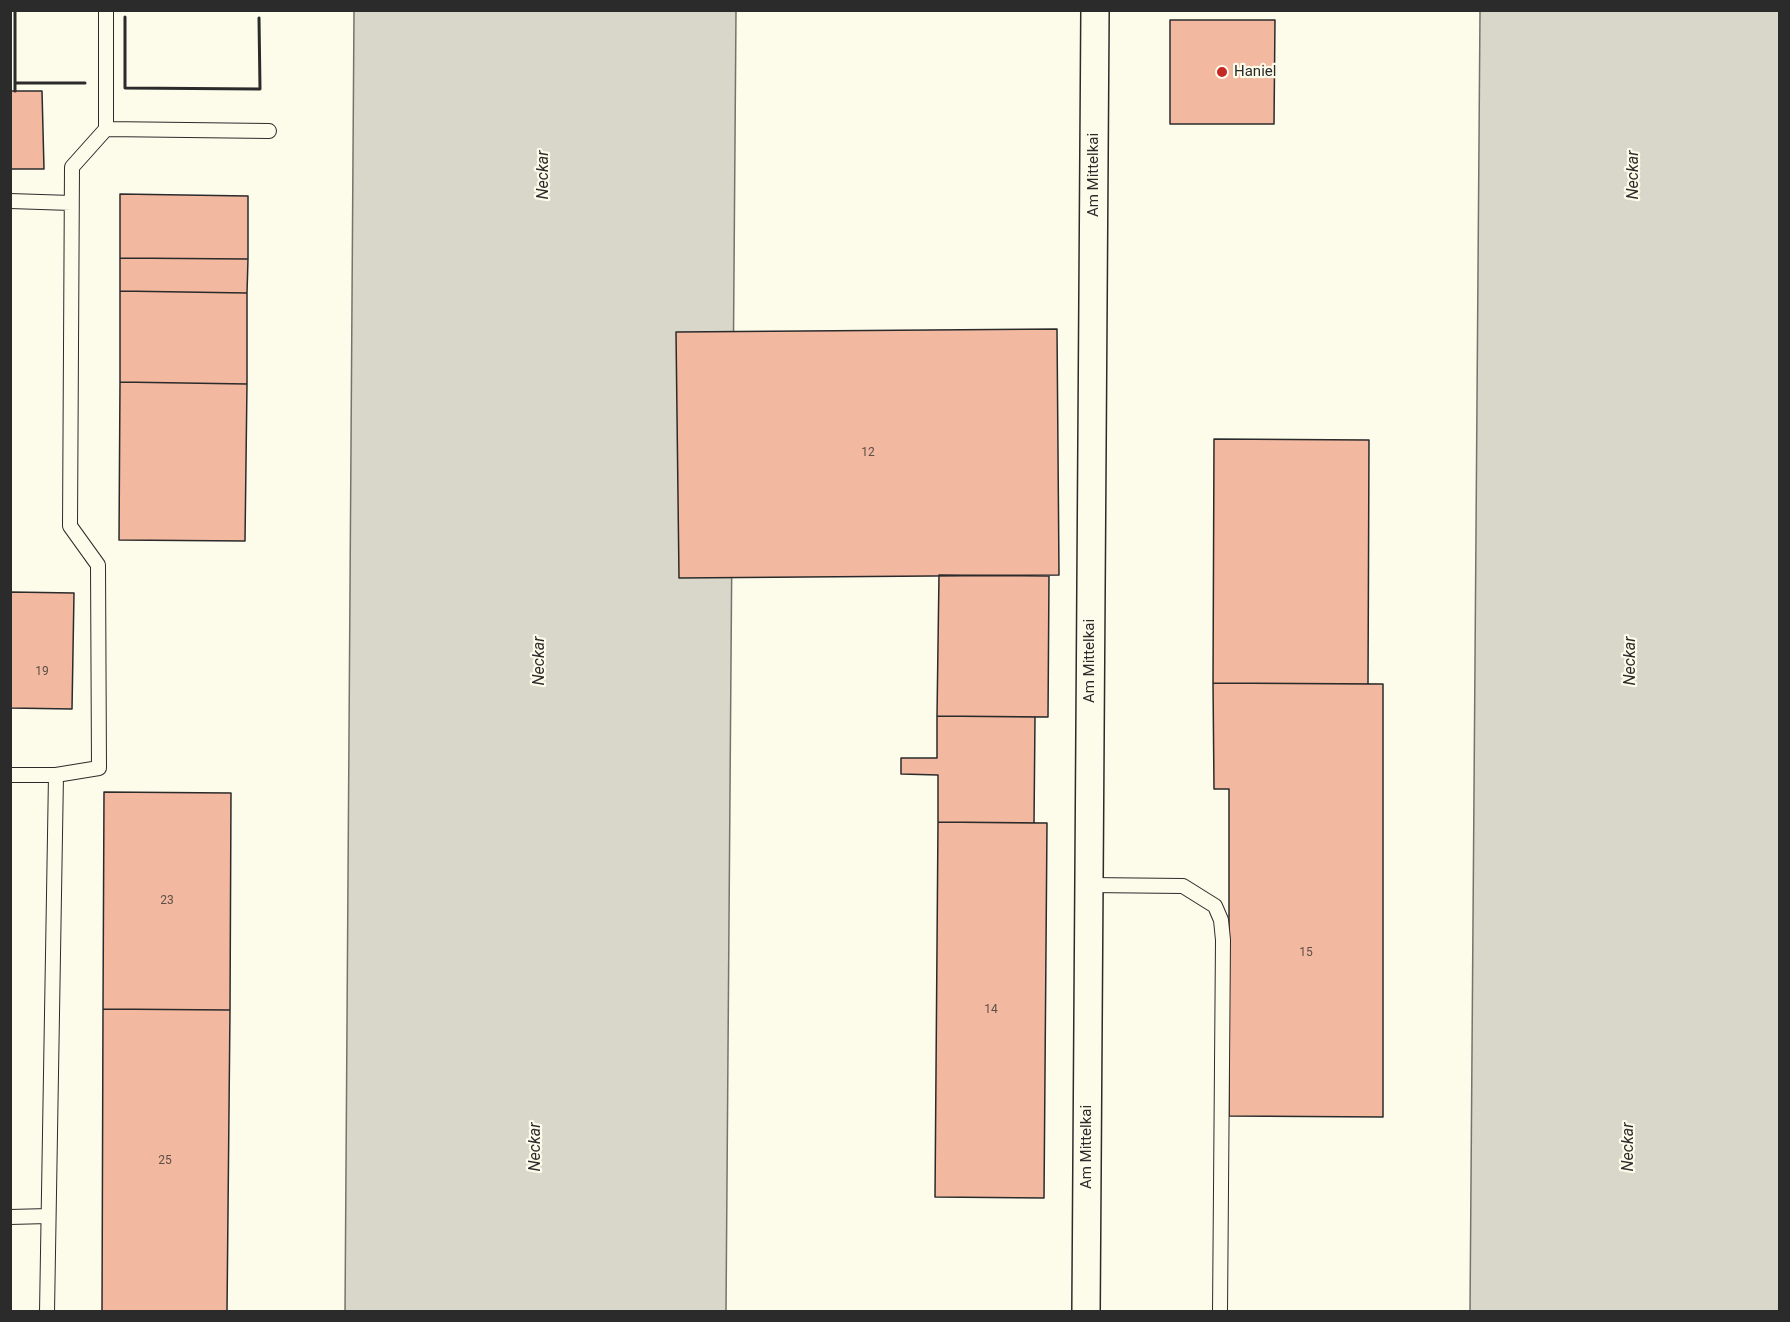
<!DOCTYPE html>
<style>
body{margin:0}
#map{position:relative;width:1790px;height:1322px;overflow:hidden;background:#fdfbea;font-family:Roboto,sans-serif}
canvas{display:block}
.frame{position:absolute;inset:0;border:12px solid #2b2b2b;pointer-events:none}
</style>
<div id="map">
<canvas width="1790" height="1322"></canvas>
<div class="frame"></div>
</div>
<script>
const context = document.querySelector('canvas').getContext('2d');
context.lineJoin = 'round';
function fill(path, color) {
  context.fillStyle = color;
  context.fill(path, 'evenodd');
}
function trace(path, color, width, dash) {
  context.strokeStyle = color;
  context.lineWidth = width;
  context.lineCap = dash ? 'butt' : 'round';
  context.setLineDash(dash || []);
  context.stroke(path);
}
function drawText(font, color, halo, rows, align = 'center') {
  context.font = font + ' Roboto,sans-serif';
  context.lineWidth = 4.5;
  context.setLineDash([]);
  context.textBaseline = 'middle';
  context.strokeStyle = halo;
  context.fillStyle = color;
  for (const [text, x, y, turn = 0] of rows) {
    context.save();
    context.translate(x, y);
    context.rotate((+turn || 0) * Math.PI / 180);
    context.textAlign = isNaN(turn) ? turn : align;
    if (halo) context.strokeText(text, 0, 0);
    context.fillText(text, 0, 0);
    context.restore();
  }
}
const water = new Path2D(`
 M354 11H736L726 1311 345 1312Z
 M1480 11H1779V1311H1470Z`);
fill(water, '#d8d7c9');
trace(water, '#74746e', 1.5);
const building = new Path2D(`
 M1170 20H1275L1274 124H1170Z
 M10 91H42L44 169H10Z
 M120 194 248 196V259L120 258Z
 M120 258 248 259 247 293 120 291Z
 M120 291 247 293V384L120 382Z
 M1057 329 1059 575 679 578 676 332Z
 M120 382 247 384 245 541 119 540Z
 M1214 439 1369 440 1368 684 1213 683Z
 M939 575 1049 576 1048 717 937 716Z
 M11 592 74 593 72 709 10 708Z
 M1213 683 1383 684V1117L1229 1116V789H1214Z
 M937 716 1035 717 1034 823 938 822V775L901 774V758H937Z
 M104 792 231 793 230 1010 103 1009Z
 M938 822 1047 823 1044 1198 935 1197Z
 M103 1009 230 1010 227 1312H102Z`);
fill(building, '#f2b8a0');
trace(building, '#2b2b2b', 1.5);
const lane = new Path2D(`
 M106 129V10
 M10 201 71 203
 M10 775H56L99 768 98 565 70 526 72 167 106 129 269 131
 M1089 885 1183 886 1215 906 1221 920 1223 940 1220 1312
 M10 1217 48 1216
 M47 1312 56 775`);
const street = new Path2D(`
 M1086 1312 1095 10`);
trace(lane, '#2b2b2b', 16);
trace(street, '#2b2b2b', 30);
trace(lane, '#fdfbea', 14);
trace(street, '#fdfbea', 27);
trace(new Path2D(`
 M125 17V88L260 89 259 18
 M15 83H85
 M15 91V10`), '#2b2b2b', 3);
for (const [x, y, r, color] of [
 [1222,72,6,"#c62828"]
]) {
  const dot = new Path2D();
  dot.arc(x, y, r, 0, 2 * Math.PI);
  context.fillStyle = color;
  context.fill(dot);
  trace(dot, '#fdfbea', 2);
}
drawText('12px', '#5d4e48', null, [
 ["12",868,453],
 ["19",42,672],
 ["23",167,901],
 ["15",1306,953],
 ["14",991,1010],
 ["25",165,1161]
]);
drawText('15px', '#2b2b2b', '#fdfbea', [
 ["Haniel",1234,72]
], 'left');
drawText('15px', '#2b2b2b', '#fdfbea', [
 ["Am Mittelkai",1094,175,-90],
 ["Am Mittelkai",1090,661,-90],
 ["Am Mittelkai",1087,1147,-90]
]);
drawText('italic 16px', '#2b2b2b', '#fdfbea', [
 ["Neckar",544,175,-90],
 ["Neckar",1634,175,-90],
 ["Neckar",540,661,-90],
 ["Neckar",1631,661,-90],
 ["Neckar",536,1147,-90],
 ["Neckar",1629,1147,-90]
]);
</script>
